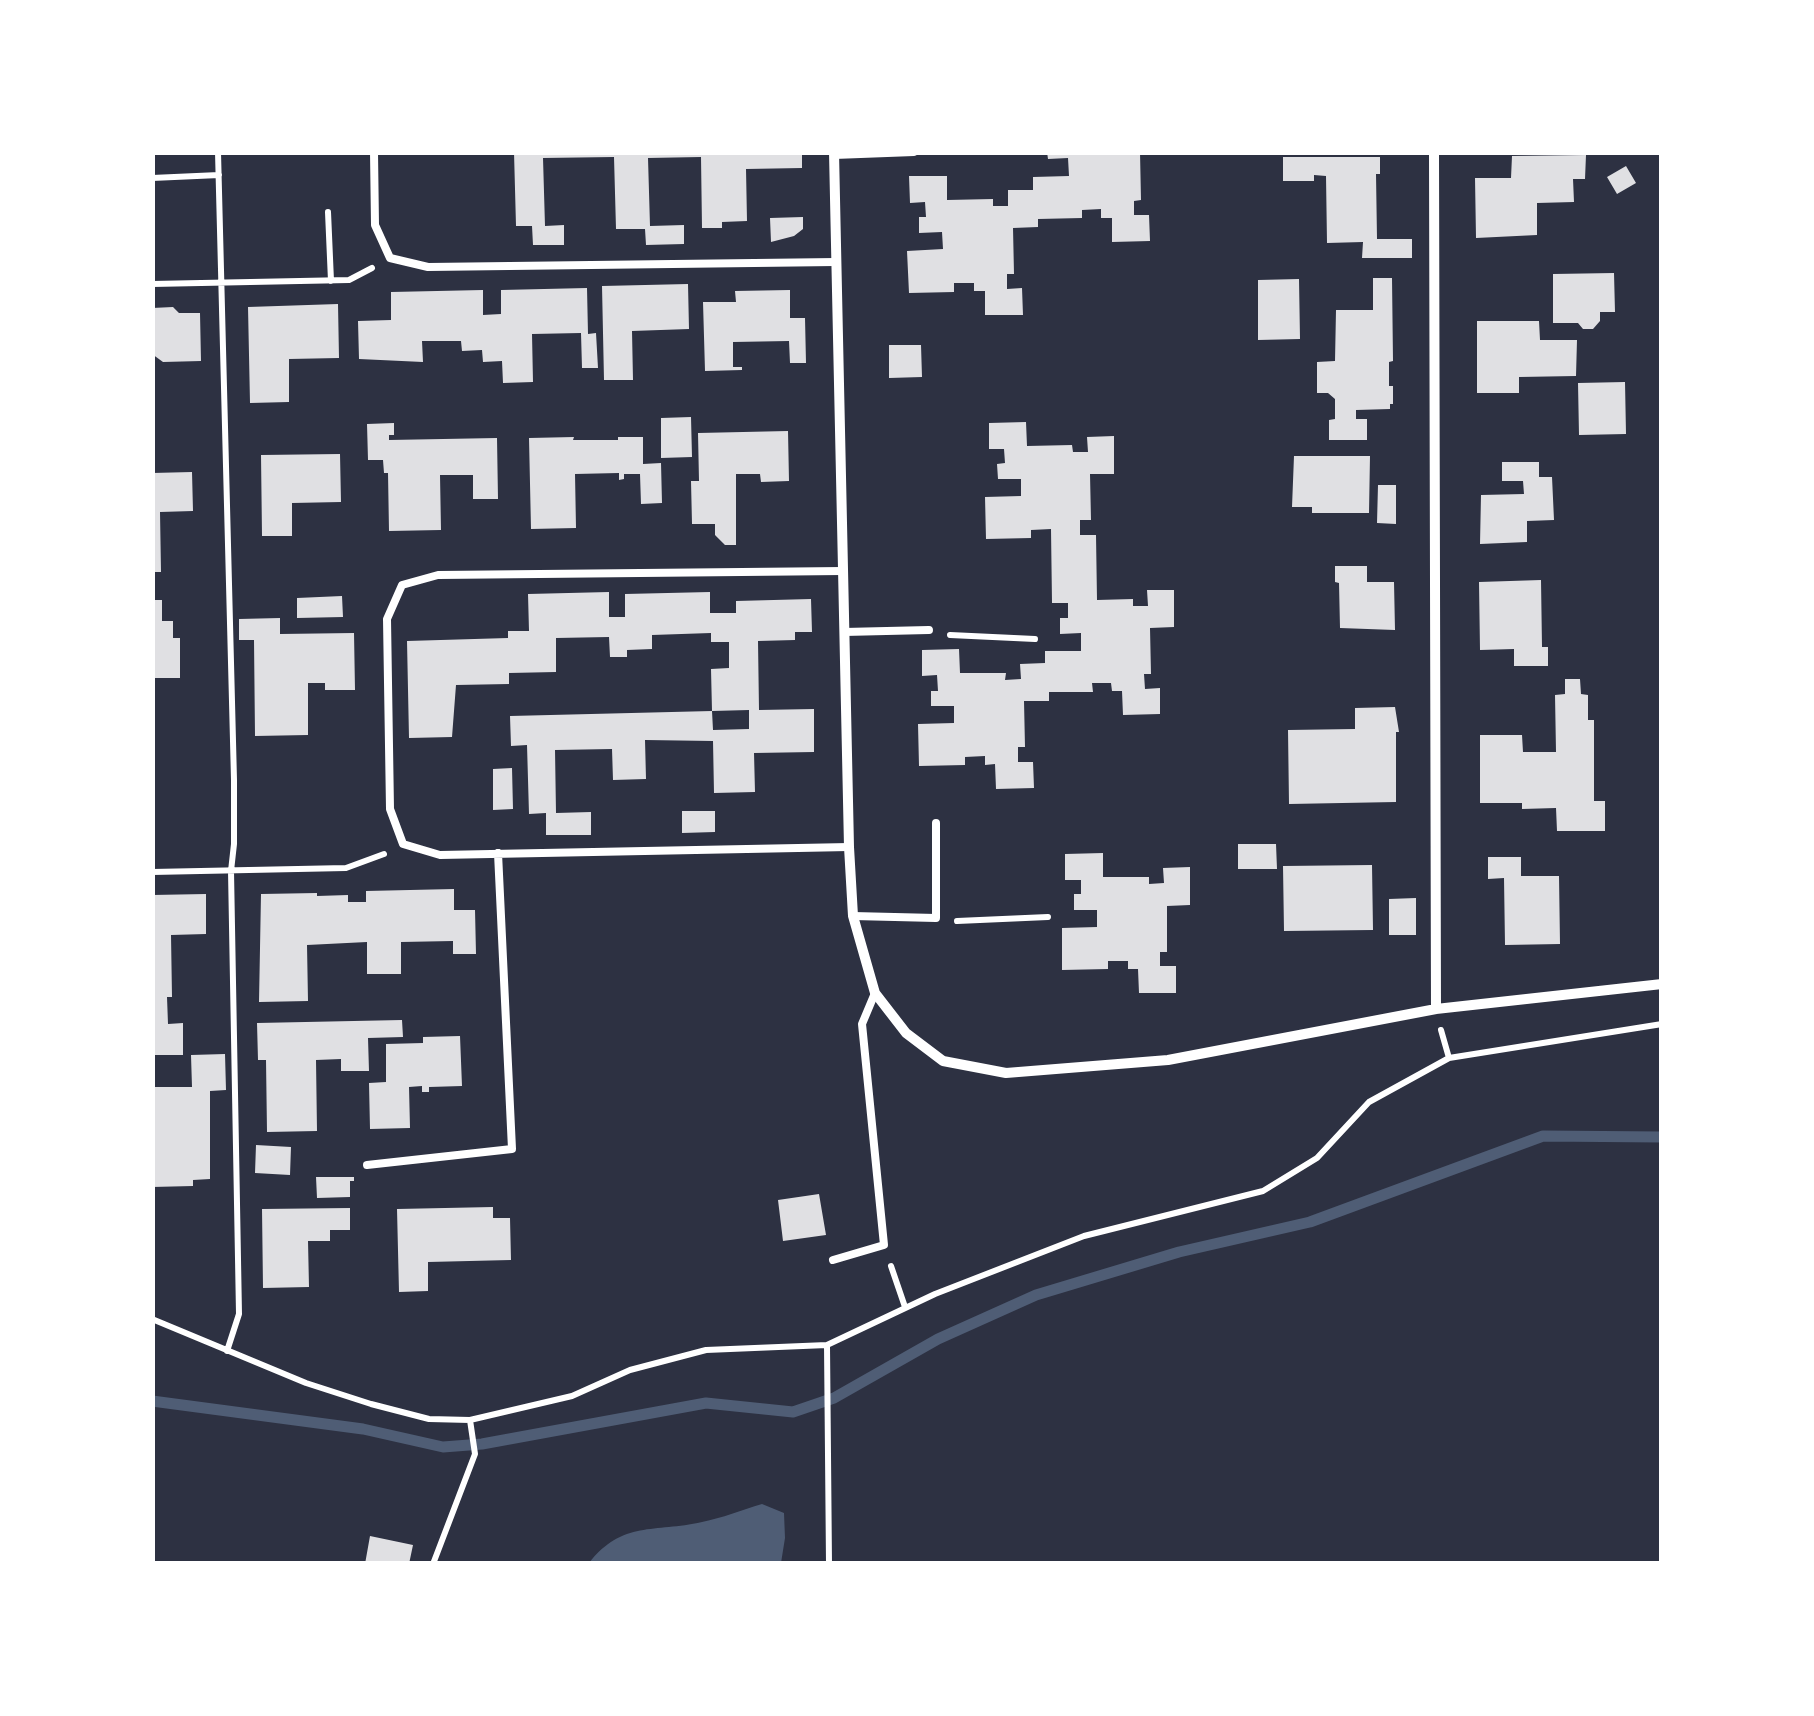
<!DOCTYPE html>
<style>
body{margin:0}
#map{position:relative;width:1814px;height:1716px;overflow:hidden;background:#2d3142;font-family:"Asap Condensed",sans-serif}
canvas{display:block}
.frame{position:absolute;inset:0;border:155px solid #fff;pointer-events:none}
</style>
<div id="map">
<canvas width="1814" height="1716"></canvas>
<div class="frame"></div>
</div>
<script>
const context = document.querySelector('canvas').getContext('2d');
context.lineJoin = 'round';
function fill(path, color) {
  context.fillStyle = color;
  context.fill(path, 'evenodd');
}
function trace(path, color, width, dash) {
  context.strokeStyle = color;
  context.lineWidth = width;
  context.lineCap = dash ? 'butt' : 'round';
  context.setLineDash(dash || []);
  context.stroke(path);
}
fill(new Path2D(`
 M762 1504 784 1513 785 1538 781 1563H589C623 1520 654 1533 702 1522 722 1518 742 1510 762 1504Z`), '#4f5d75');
trace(new Path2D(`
 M152 1401 363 1429 443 1447 482 1444 706 1403 793 1412 834 1398 938 1339 1036 1295 1179 1252 1310 1222 1543 1136 1662 1137`), '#4f5d75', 11);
fill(new Path2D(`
 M514 152H802V168L746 169 747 221 722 222V228H702L701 157 648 158 650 226 684 225V244L646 245 645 229H616L614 157 543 158 545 226 564 225V245H533L532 226H516Z
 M1047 152H1140L1141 200 1134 201V215H1149L1150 241 1112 242V218H1101V209L1082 210V218L1038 219V227L1013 228 1014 274H1007V289L1022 288 1023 315H985V291H974V283H954V292L909 293 907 251 943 249 942 232 919 233V217H926L925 202 910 203 909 176H947V200L993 199V206H1008V190H1033V177L1069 176 1068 158 1048 159Z
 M1586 155 1585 179H1573L1574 202 1537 203V235L1476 238 1475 178H1511L1512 156Z
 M1283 157H1380V174H1376L1377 239H1412V258H1362L1363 242 1327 243 1326 176 1314 175V181H1283Z
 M1626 166 1636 183 1617 194 1607 177Z
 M803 217V229L794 236 771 242 770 218Z
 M1614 273 1615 312H1600V321L1593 329H1583L1578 323H1553V274Z
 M1373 278H1392L1393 361 1389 362V386H1393V404H1390V409L1356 410V419H1367V440H1329V420L1335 419V399L1328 393H1317V362L1335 361 1336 310H1373Z
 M1299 279 1300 339 1258 340V280Z
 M688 284 689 329 632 331 633 380H604L602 286Z
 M587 288 588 334 596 333 598 368H582L581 333 532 334 533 382 503 383 502 361 483 362 482 350 462 351 461 341H422L423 362 359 359 358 321 391 320V292L483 290V315L501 314V290Z
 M790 290V318H805L806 363H790L789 341 733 342V367H742V370L705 371 703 302H736L735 291Z
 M338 304 339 358 289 359V402L250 403 248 307Z
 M173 307 179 313H200L201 361 163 362 152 354V308Z
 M1477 321H1539L1540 340H1577L1576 376 1519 377V393H1477Z
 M889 345H921L922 377 889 378Z
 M1625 382 1626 434 1579 435 1578 383Z
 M691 417 692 457 661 458V418Z
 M1026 422 1027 446 1072 445 1073 452H1088L1087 437 1114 436V474H1090L1091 520H1080V535H1096L1097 600 1133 599V606H1148L1147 590H1174V627L1150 628 1151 674H1144L1145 689 1160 688V714L1123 715 1122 691H1112L1111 683H1092L1093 692H1049V701H1024L1025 747H1018V762H1033L1034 788 996 789 995 764 985 765V756L965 757V765L919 766 918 724 954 723V706H931V691H938L937 675 922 676V650L959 649 960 673H1006L1005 680 1021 679 1020 664 1045 663V651H1081V633L1060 634V618H1068V603H1052L1051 529 1031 530V538L986 539 985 497 1021 496V479H998L997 464 1005 463 1004 449H989V423Z
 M394 423V435H389V440L497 438 498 499H473V475H440L441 530 389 531 388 473H384L383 460H368L367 424Z
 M788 431 789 481 761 482 760 474H736V545H725L715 535V524H692L691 481H699L698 433Z
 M574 437 573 440H618V437H643V464L661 463 662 503 641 504 640 474H624V479L619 480V473L575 474 576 528 531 529 529 438Z
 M340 454 341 502 292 503V536H262L261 455Z
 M1294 456H1370L1369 513H1312V507H1292Z
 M1502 462H1539V477H1552L1554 520 1527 521V542L1480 544 1481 495 1524 494 1523 481H1502Z
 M192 472 193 511 160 512 161 572H152V473Z
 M1378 485H1396V524L1377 523Z
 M1335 566H1367V582H1394L1395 630 1340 628 1339 583 1335 582Z
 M1541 580 1542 647H1548V666H1514V649L1480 650 1479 582Z
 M609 592V617H625V594L710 592V613H736V601L811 599 812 632H795V640L758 641 759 710 814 709V752L754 753 755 792 714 793 713 741 645 740 646 779 613 780 612 749 555 750 556 813 591 812V835H546V813L529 814 527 745 511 746 510 716 712 711 713 730 749 729V710L712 711 711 669 729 668V642H711V633L652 635V649L627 650V657H610L609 637 556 638V672L509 673V684L456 685 452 737 409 738 407 641 508 638V631H529L528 594Z
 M342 596 343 617 297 618V598Z
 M152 600H162V621H173V638H180V678H152Z
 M280 618V634L354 633 355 690H325V683H308V735L255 736 254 640H239V619Z
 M1565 679H1580L1581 694 1588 695V720H1594V801H1605V831H1557L1556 808 1522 809V803H1480V735H1522L1523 752H1556L1555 695 1565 694Z
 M1395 707 1399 732H1396V802L1289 804 1288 730 1355 729V708Z
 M512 768 513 809 493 810V769Z
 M682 811H715V832L682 833Z
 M1238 844H1276L1277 869H1238Z
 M1103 853V877H1149V884L1164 883 1163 868 1190 867V905L1167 906V952H1160V966H1176V993H1139L1138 969H1128V961H1108V969L1062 970V928L1097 927V910H1074V894H1081V880H1065V854Z
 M1488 857H1521V876H1559L1560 944 1505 945 1504 878 1488 879Z
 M1372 865 1373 930 1284 931 1283 866Z
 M454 889V910H475L476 954H453V941L401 942V974H367V942L307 945 308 1001 259 1002 261 894 317 893V896L348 895V902H366V891Z
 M206 894V934L171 935 172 997H167L168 1024 183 1023V1055H152V895Z
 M1416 898V935H1389V899Z
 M402 1020 403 1037 368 1038 369 1071H341V1059L316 1060 317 1131 267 1132 266 1060H258L257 1023Z
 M460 1036 462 1086 429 1087V1092H422V1086L409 1087 410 1128 370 1129 369 1083 386 1082V1044L423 1043V1037Z
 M225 1054 226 1090 210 1091V1179L193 1180V1186L152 1187V1087H192L191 1055Z
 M256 1145 291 1147 290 1175 255 1173Z
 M316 1177H354V1181H350V1197L317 1198Z
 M819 1194 826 1235 783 1241 778 1200Z
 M493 1207V1218H510L511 1260 428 1262V1291L399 1292 397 1209Z
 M350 1208V1230H330V1241H308L309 1287 263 1288 262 1209Z
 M370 1536 413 1545 409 1564H365Z`), '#e0e0e3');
trace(new Path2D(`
 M218 152 234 780V844L231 871 239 1314 227 1351
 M152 178 219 175
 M328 212 331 281
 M152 284 349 280 372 268
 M950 635 1035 639
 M152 872 346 868 384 854
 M957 921 1048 917
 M1441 1030 1449 1058
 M891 1266 905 1307
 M152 1319 306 1383 371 1404 429 1419 470 1420 572 1396 630 1370 706 1350 827 1345 935 1294 1084 1236 1263 1191 1317 1158 1369 1102 1449 1058 1662 1024
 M827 1345 829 1564
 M433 1564 475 1454 470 1420`), '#fff', 6);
trace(new Path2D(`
 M374 152 375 225 390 258 428 267 836 262
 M834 155 914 152
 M843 571 438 575 402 585 387 619 390 809 403 844 440 855 849 847
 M844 632 929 630
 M853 916 936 918V823
 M367 1165 512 1149 498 853
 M833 1260 884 1245 862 1024 875 993`), '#fff', 8);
trace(new Path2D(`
 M834 152 849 847 853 916 875 993 906 1033 943 1061 1006 1073 1168 1060 1436 1009 1662 984
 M1434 152 1436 1009`), '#fff', 10);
</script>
